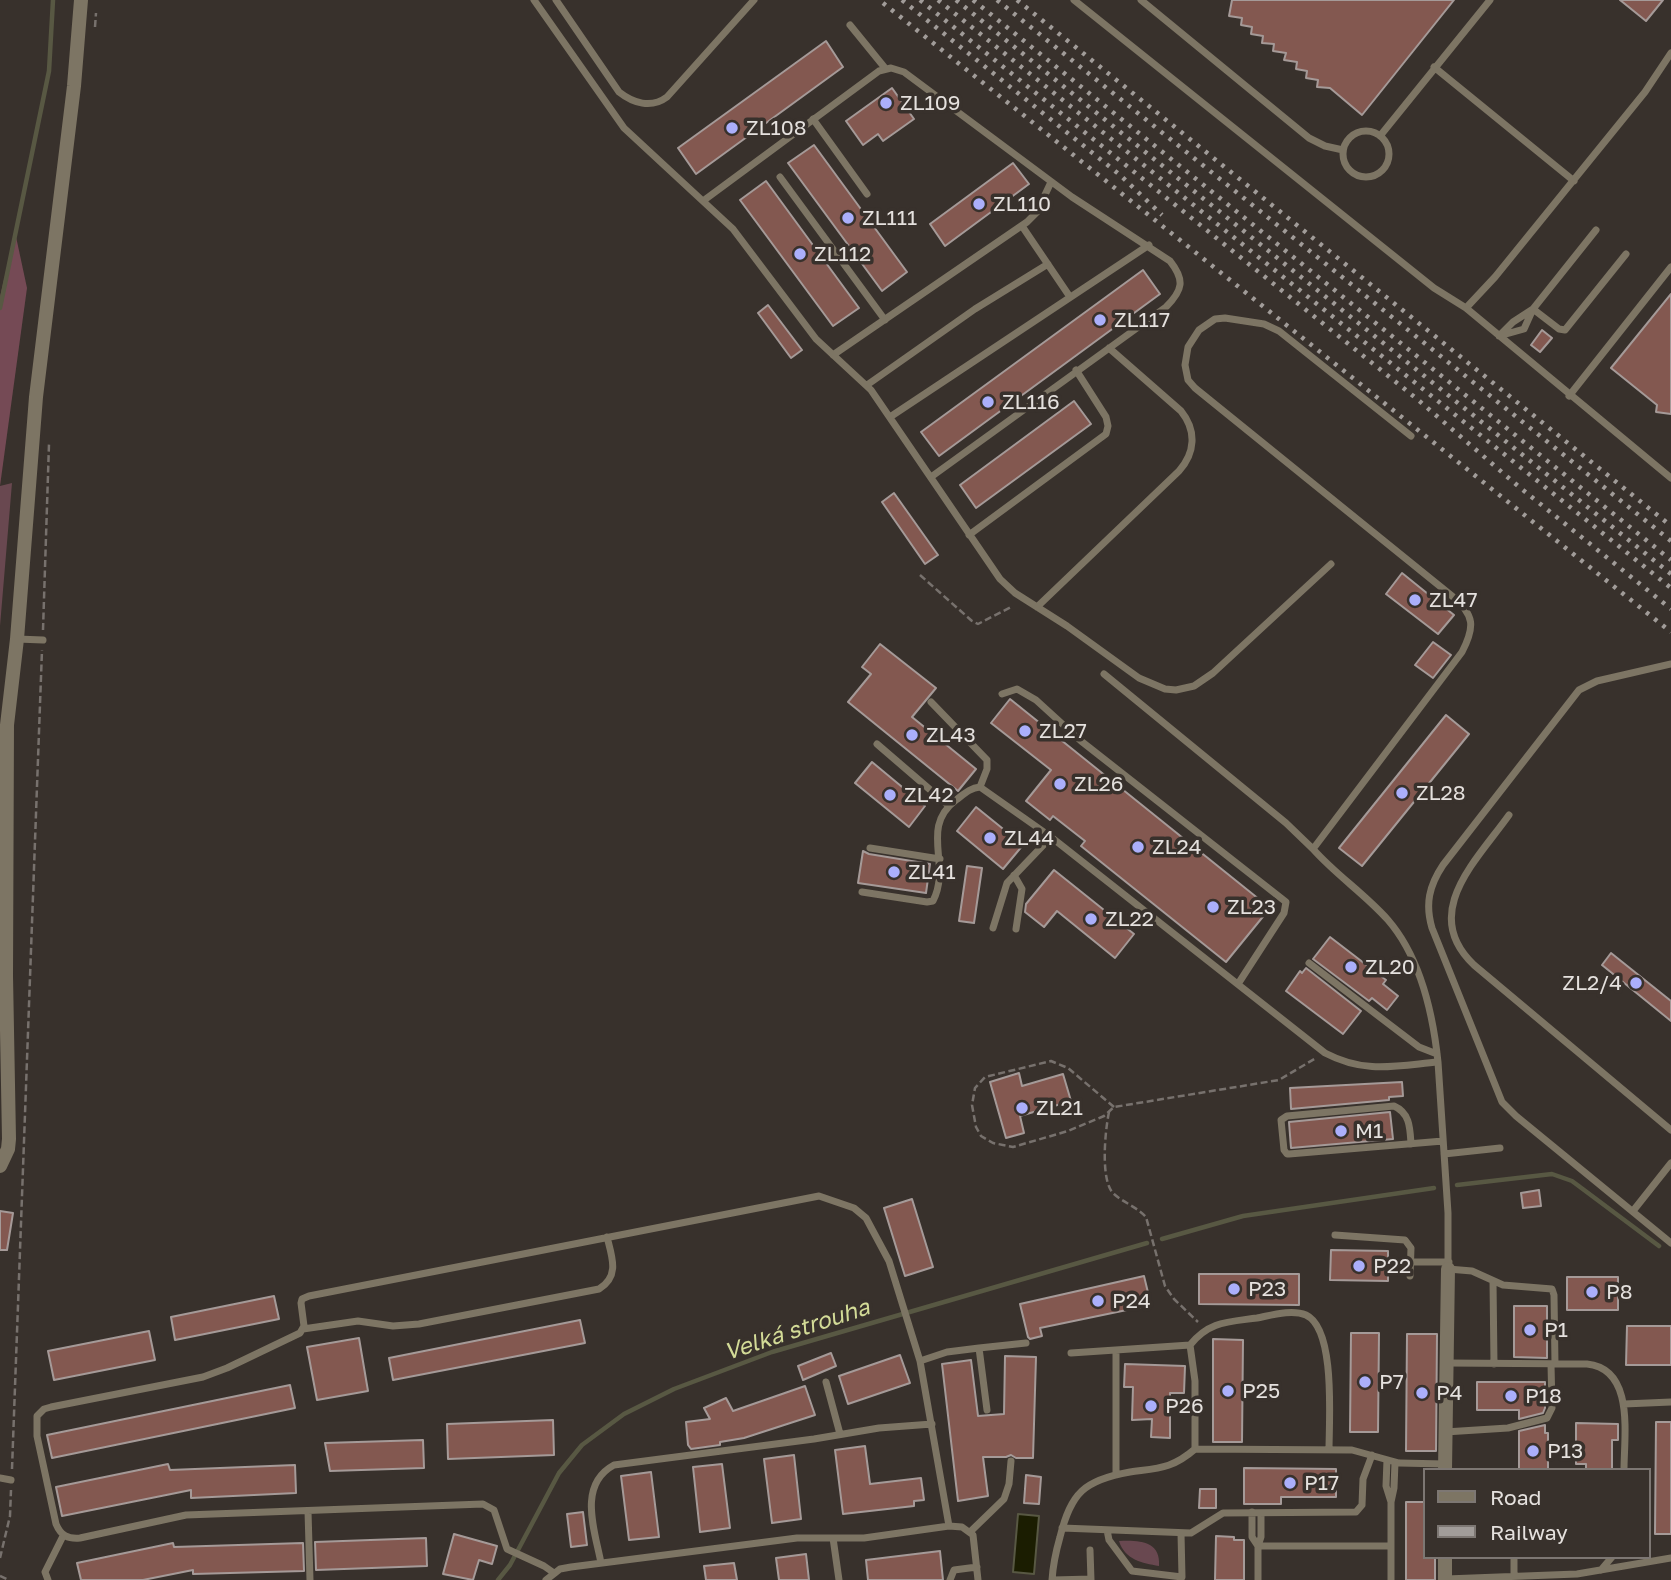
<!DOCTYPE html>
<meta charset="utf-8">
<style>
body{margin:0}
#map{position:relative;width:1671px;height:1580px;overflow:hidden;background:#38312c;font-family:"Golos Text",sans-serif}
canvas{display:block}
.legend{position:absolute;left:1423px;top:1468px;width:228px;height:91px;box-sizing:border-box;background:#38312c;border:2px solid #7d7773;margin:0;padding:9px 12px;list-style:none;font-size:21px;color:#e5e1de}
.legend li{display:flex;align-items:center;gap:14px;height:35px}
.legend b{width:35px;border:2px solid #7d7773}
</style>
<div id="map">
<canvas width="1671" height="1580"></canvas>
<ul class="legend">
<li><b style="height:9px;background:#7d7564"></b>Road</li>
<li><b style="height:9px;background:#a19c99"></b>Railway</li>
</ul>
</div>
<script>
const context = document.querySelector('canvas').getContext('2d');
context.lineJoin = 'round';
function fill(path, color) {
  context.fillStyle = color;
  context.fill(path, 'evenodd');
}
function trace(path, color, width, dash) {
  context.strokeStyle = color;
  context.lineWidth = width;
  context.lineCap = dash ? 'butt' : 'round';
  context.setLineDash(dash || []);
  context.stroke(path);
}
function drawText(font, color, halo, rows, align = 'center') {
  context.font = font + ' "Golos Text",sans-serif';
  context.lineWidth = 7;
  context.setLineDash([]);
  context.textBaseline = 'middle';
  context.strokeStyle = halo;
  context.fillStyle = color;
  for (const [text, x, y, turn = 0] of rows) {
    context.save();
    context.translate(x, y);
    context.rotate((+turn || 0) * Math.PI / 180);
    context.textAlign = isNaN(turn) ? turn : align;
    if (halo) context.strokeText(text, 0, 0);
    context.fillText(text, 0, 0);
    context.restore();
  }
}
fill(new Path2D(`
 M12 483 0 626V486Z
 M1119 1541C1139 1540 1161 1541 1159 1566 1142 1563 1125 1560 1119 1541Z`), '#694850');
fill(new Path2D(`
 M15 232 27 288 0 486V297Z`), '#754a55');
const water = new Path2D(`
 M1018 1514 1039 1516 1034 1574 1013 1572Z`);
fill(water, '#1b1d01');
trace(water, '#585843', 2);
trace(new Path2D(`
 M0 308 49 71 53 0
 M1457 1185 1552 1174 1572 1181 1659 1246
 M1162 1239 1243 1216 1434 1188
 M498 1580 510 1565 559 1473 582 1445 624 1414 674 1389 772 1352 1147 1243`), '#585843', 4.5);
const building = new Path2D(`
 M1232 0H1454L1362 115 1330 88 1317 87 1318 80 1306 78 1307 71 1296 69 1297 62 1284 60 1286 53 1273 51 1274 44 1262 43 1263 36 1251 34 1252 27 1241 25 1242 18 1229 16Z
 M1620 0H1663L1646 21Z
 M826 41 843 67 696 174 678 148Z
 M892 88 914 119 883 141 878 134 863 145 846 121Z
 M814 145 907 272 882 291 788 163Z
 M1013 163 1029 184 945 246 930 224Z
 M766 181 859 308 833 326 740 200Z
 M1143 270 1160 294 939 456 921 432Z
 M1671 294V414L1656 412 1657 405 1611 368Z
 M768 305 802 350 791 358 758 313Z
 M1542 330 1552 338 1540 352 1531 345Z
 M1074 401 1091 424 976 508 960 485Z
 M894 493 938 555 925 564 882 502Z
 M1402 573 1454 615 1438 634 1386 594Z
 M1433 642 1451 655 1433 678 1415 665Z
 M880 644 936 688 912 717 976 769 958 791 848 702 871 674 862 667Z
 M1010 699 1270 908 1226 962 1081 846 1085 841 1053 816 1050 820 1026 801 1051 770 991 723Z
 M1446 715 1469 734 1362 866 1339 848Z
 M872 762 925 806 909 827 855 783Z
 M976 807 1023 845 1003 869 957 831Z
 M863 851 869 854 930 864 926 893 858 883Z
 M967 866 982 868 974 923 959 921Z
 M1054 870 1134 934 1115 958 1057 911 1044 927 1025 912 1026 904Z
 M1330 937 1386 980 1383 984 1398 996 1387 1010 1372 998 1369 1001 1313 959Z
 M1611 953 1671 1001V1021L1602 965Z
 M1306 968 1361 1011 1343 1034 1286 991 1300 971 1302 973Z
 M1019 1073 1022 1086 1063 1074 1071 1101 1020 1116 1024 1133 1006 1138 990 1082Z
 M1402 1082 1403 1096 1389 1097V1100L1291 1109 1290 1088Z
 M1390 1112 1393 1139 1291 1148 1289 1122Z
 M1539 1190 1541 1206 1523 1208 1521 1193Z
 M912 1199 933 1267 905 1276 884 1208Z
 M0 1211 13 1213 7 1250H0Z
 M1331 1250 1388 1251V1281L1330 1280Z
 M1199 1274H1299V1305L1199 1304Z
 M1144 1276 1151 1305 1040 1328 1042 1336 1030 1339 1028 1337 1020 1304Z
 M1567 1277H1618V1310H1567Z
 M274 1296 279 1319 175 1340 171 1317Z
 M1514 1306H1547V1358L1514 1357Z
 M580 1320 585 1343 393 1380 389 1358Z
 M1627 1326H1671V1365H1626Z
 M149 1331 155 1360 54 1380 48 1351Z
 M1351 1333H1379L1378 1432H1350Z
 M1407 1334H1437L1436 1451H1406Z
 M359 1338 368 1391 317 1400 307 1347Z
 M1213 1339 1243 1340 1242 1442H1213Z
 M831 1353 836 1366 803 1380 798 1366Z
 M900 1355 910 1383 848 1404 839 1376Z
 M1005 1356 1036 1357 1033 1458H1016L1011 1455 1006 1457H983L988 1496 958 1501 942 1364 971 1360 978 1416 1004 1414Z
 M1125 1364 1185 1366 1184 1393H1170V1438L1151 1437 1152 1419 1132 1420 1133 1387H1124Z
 M1477 1382H1545V1408L1543 1413 1519 1419V1410H1477Z
 M290 1385 295 1408 52 1458 47 1435Z
 M805 1386 815 1415 744 1438 720 1442V1445L691 1449 688 1445 686 1422 710 1419 704 1408 726 1398 733 1411Z
 M553 1420 554 1455 448 1459 447 1424Z
 M1656 1422H1671V1534H1655Z
 M1576 1423 1618 1424V1440H1612V1470H1586V1464H1576Z
 M1545 1425V1433H1548V1470H1519V1431Z
 M423 1440 424 1468 330 1471 325 1443Z
 M865 1446 870 1484 921 1478 924 1500 914 1501V1506L843 1514 835 1450Z
 M794 1455 801 1519 772 1523 764 1459Z
 M168 1464 170 1470 295 1465 296 1493 191 1498V1490L62 1516 56 1487Z
 M722 1464 730 1528 700 1532 693 1467Z
 M1244 1468 1336 1469V1497H1281V1504H1244Z
 M651 1472 659 1537 629 1540 621 1476Z
 M1026 1475 1041 1477 1039 1504 1024 1503Z
 M1200 1489H1216V1508H1199Z
 M1406 1502H1424V1557H1435V1580H1406Z
 M583 1512 587 1545 571 1547 567 1514Z
 M454 1534 497 1546 492 1564 479 1560 473 1580 443 1574Z
 M1216 1536 1234 1537V1540H1244V1580H1215Z
 M426 1538 427 1566 316 1570 315 1542Z
 M173 1543 174 1547 303 1543 304 1571 193 1574V1570L143 1580H81L77 1563Z
 M940 1551 943 1580H868L866 1560Z
 M806 1554 809 1580H779L776 1558Z
 M734 1563 737 1580H706L704 1566Z`);
fill(building, '#835850');
trace(building, '#a59a98', 2);
trace(new Path2D(`
 M95 27 96 13
 M920 575 972 621 978 624 1013 606
 M43 630 49 444
 M1114 1107 1068 1068 1051 1061 985 1077 975 1088 972 1105 976 1127 981 1136 993 1143 1013 1147 1068 1131 1104 1116 1114 1107 1279 1080 1316 1058
 M1109 1112C1105 1131 1100 1182 1114 1194 1124 1203 1137 1207 1146 1217L1165 1286 1174 1299 1198 1322
 M12 1469 42 650
 M0 1558 10 1516 11 1490
 M0 1576 9 1580`), '#77716d', 2.5, [7, 3.5]);
trace(new Path2D(`
 M534 0 624 128 733 229 816 339 871 390 1000 579 1015 593 1067 626 1139 678 1165 689 1176 690 1194 686 1213 673 1331 564
 M556 0 619 92C633 103 651 109 667 97L754 0
 M1074 0 1434 288 1466 308 1671 478
 M1141 0 1309 138 1325 146 1343 150
 M850 25 885 68
 M1434 67 1574 181
 M813 119 867 194
 M1343 154a23 23 0 1 1 46 0a23 23 0 1 1-46 0Z
 M1380 136 1490 0
 M780 177 885 320
 M703 201 879 71 891 68 904 72 1072 197 1170 261C1185 280 1183 290 1166 307L931 477
 M1022 226 1070 297
 M1596 230 1533 309 1559 329 1565 330 1626 254
 M1466 308 1495 277 1645 92 1671 53
 M1533 309 1524 329 1499 336 1513 322Z
 M833 355 1027 222 1037 212 1051 182
 M867 385 975 309 1048 264
 M1569 396 1671 267
 M890 417 1149 245
 M1411 436 1279 331 1264 324 1225 318 1215 319 1199 330 1188 347 1185 365 1188 380 1195 388 1452 596C1475 615 1475 627 1462 652L1313 849C1336 875 1365 894 1388 920 1420 957 1433 1014 1438 1062
 M969 535 1106 434 1108 426 1106 417 1076 370
 M1037 607 1179 471C1195 453 1197 431 1181 411L1109 348
 M17 639 43 640
 M1671 664 1597 681 1579 690 1443 865C1429 886 1425 904 1432 928L1502 1102 1516 1116 1671 1243
 M1104 674 1286 823 1313 849
 M1002 694 1017 689 1036 700 1081 741 1286 902 1284 913 1238 984
 M931 702 987 760V769L980 787
 M877 744 949 806
 M1509 815C1477 860 1419 913 1474 965L1671 1130
 M870 848 940 859
 M1014 875 1022 889 1016 929
 M862 892 927 902 933 901C952 864 919 828 956 800 964 794 970 788 980 787L1051 837 1325 1053C1365 1074 1395 1066 1438 1062L1448 1213V1269L1472 1271 1503 1285 1552 1289 1554 1295 1555 1364
 M993 928 1007 883 1051 837
 M1309 963 1419 1047 1437 1054
 M1411 1144C1410 1128 1410 1113 1394 1106L1287 1116 1281 1120 1284 1150 1287 1154H1289L1443 1141
 M1444 1154 1500 1148
 M1633 1211 1671 1163
 M1335 1235 1405 1240 1411 1248 1410 1276
 M1411 1262H1449
 M1493 1281 1494 1364
 M303 1329 358 1321 393 1326 419 1324 599 1289C620 1276 612 1257 607 1237
 M1190 1345C1209 1321 1228 1322 1257 1318 1272 1315 1292 1309 1306 1315 1336 1329 1329 1421 1329 1450
 M979 1348 1026 1343
 M1116 1350V1475
 M1071 1353 1190 1345 1195 1381V1449
 M1447 1363 1587 1364C1635 1369 1624 1435 1624 1470
 M826 1382 840 1434
 M1624 1404 1671 1402
 M1445 1432 1508 1428 1547 1418 1552 1408 1551 1364
 M1387 1460 1386 1486 1391 1502 1394 1488 1395 1462
 M0 1478 11 1480
 M1391 1502V1580
 M308 1511 310 1580
 M1252 1512V1537L1258 1546 1261 1537V1513
 M949 1526 920 1361 947 1352 979 1348 987 1410
 M1062 1528 1191 1533 1223 1513 1356 1512 1362 1505 1363 1479 1372 1455
 M1107 1530 1109 1540 1132 1571 1182 1577 1181 1533
 M970 1532 1004 1499 1009 1484 1011 1461
 M833 1538 839 1580
 M1090 1550 1091 1580
 M1514 1557V1576
 M601 1563C595 1531 577 1485 614 1465L814 1439 879 1428 932 1424
 M1601 1570 1612 1557
 M554 1573 544 1566 507 1549 494 1510 483 1504 186 1515 80 1538C68 1539 61 1536 56 1524L37 1436V1416L44 1409 51 1407 203 1377 227 1368 300 1333 304 1326 301 1303 302 1299 309 1296 819 1196 854 1208 866 1218 889 1261 920 1361
 M1446 1579 1577 1574 1671 1558
 M48 1580 45 1572 63 1536
 M546 1580 560 1569 571 1567 797 1538H864L949 1526 962 1527 973 1535 978 1580
 M950 1580 954 1570 977 1567
 M1052 1580C1053 1565 1056 1551 1060 1537 1071 1493 1084 1480 1130 1472 1158 1468 1172 1469 1195 1449L1352 1450 1399 1463 1445 1464
 M1053 1580 1091 1579
 M1258 1580V1546H1391`), '#7d7564', 7);
trace(new Path2D(`
 M0 1166 8 1149 9 1139 6 976 7 725 17 639 36 397 74 86 81 0
 M1445 1470 1448 1269
 M1445 1580V1557`), '#7d7564', 14);
trace(new Path2D(`
 M902 0 1120 175 1162 215
 M920 0 1417 399 1518 486 1671 609
 M938 0 1671 588
 M956 0 1671 574
 M973 0 1671 560
 M997 0 1671 541
 M1017 0 1671 526
 M883 3 1671 632`), '#a19c99', 4.5, [3.5, 7]);
for (const [x, y, r, color] of [
 [886,103,7,"#abaffb"],
 [732,128,7,"#abaffb"],
 [979,204,7,"#abaffb"],
 [848,218,7,"#abaffb"],
 [800,254,7,"#abaffb"],
 [1100,320,7,"#abaffb"],
 [988,402,7,"#abaffb"],
 [1415,600,7,"#abaffb"],
 [1025,731,7,"#abaffb"],
 [912,735,7,"#abaffb"],
 [1060,784,7,"#abaffb"],
 [1402,793,7,"#abaffb"],
 [890,795,7,"#abaffb"],
 [990,838,7,"#abaffb"],
 [1138,847,7,"#abaffb"],
 [894,872,7,"#abaffb"],
 [1213,907,7,"#abaffb"],
 [1091,919,7,"#abaffb"],
 [1351,967,7,"#abaffb"],
 [1636,983,7,"#abaffb"],
 [1022,1108,7,"#abaffb"],
 [1341,1131,7,"#abaffb"],
 [1359,1266,7,"#abaffb"],
 [1234,1289,7,"#abaffb"],
 [1592,1292,7,"#abaffb"],
 [1098,1301,7,"#abaffb"],
 [1530,1330,7,"#abaffb"],
 [1365,1382,7,"#abaffb"],
 [1228,1391,7,"#abaffb"],
 [1422,1393,7,"#abaffb"],
 [1511,1396,7,"#abaffb"],
 [1151,1406,7,"#abaffb"],
 [1533,1451,7,"#abaffb"],
 [1290,1483,7,"#abaffb"]
]) {
  const dot = new Path2D();
  dot.arc(x, y, r, 0, 2 * Math.PI);
  context.fillStyle = color;
  context.fill(dot);
  trace(dot, '#38312c', 2.5);
}
drawText('21px', '#e5e1de', '#38312c', [
 ["ZL109",900,103],
 ["ZL108",746,128],
 ["ZL110",993,204],
 ["ZL111",862,218],
 ["ZL112",814,254],
 ["ZL117",1114,320],
 ["ZL116",1002,402],
 ["ZL47",1429,600],
 ["ZL27",1039,731],
 ["ZL43",926,735],
 ["ZL26",1074,784],
 ["ZL28",1416,793],
 ["ZL42",904,795],
 ["ZL44",1004,838],
 ["ZL24",1152,847],
 ["ZL41",908,872],
 ["ZL23",1227,907],
 ["ZL22",1105,919],
 ["ZL20",1365,967],
 ["ZL2/4",1622,983,"right"],
 ["ZL21",1036,1108],
 ["M1",1355,1131],
 ["P22",1373,1266],
 ["P23",1248,1289],
 ["P8",1606,1292],
 ["P24",1112,1301],
 ["P1",1544,1330],
 ["P7",1379,1382],
 ["P25",1242,1391],
 ["P4",1436,1393],
 ["P18",1525,1396],
 ["P26",1165,1406],
 ["P13",1547,1451],
 ["P17",1304,1483]
], 'left');
drawText('italic 23px', '#d3db97', '#38312c', [
 ["Velká strouha",797,1330,-18]
]);
</script>
